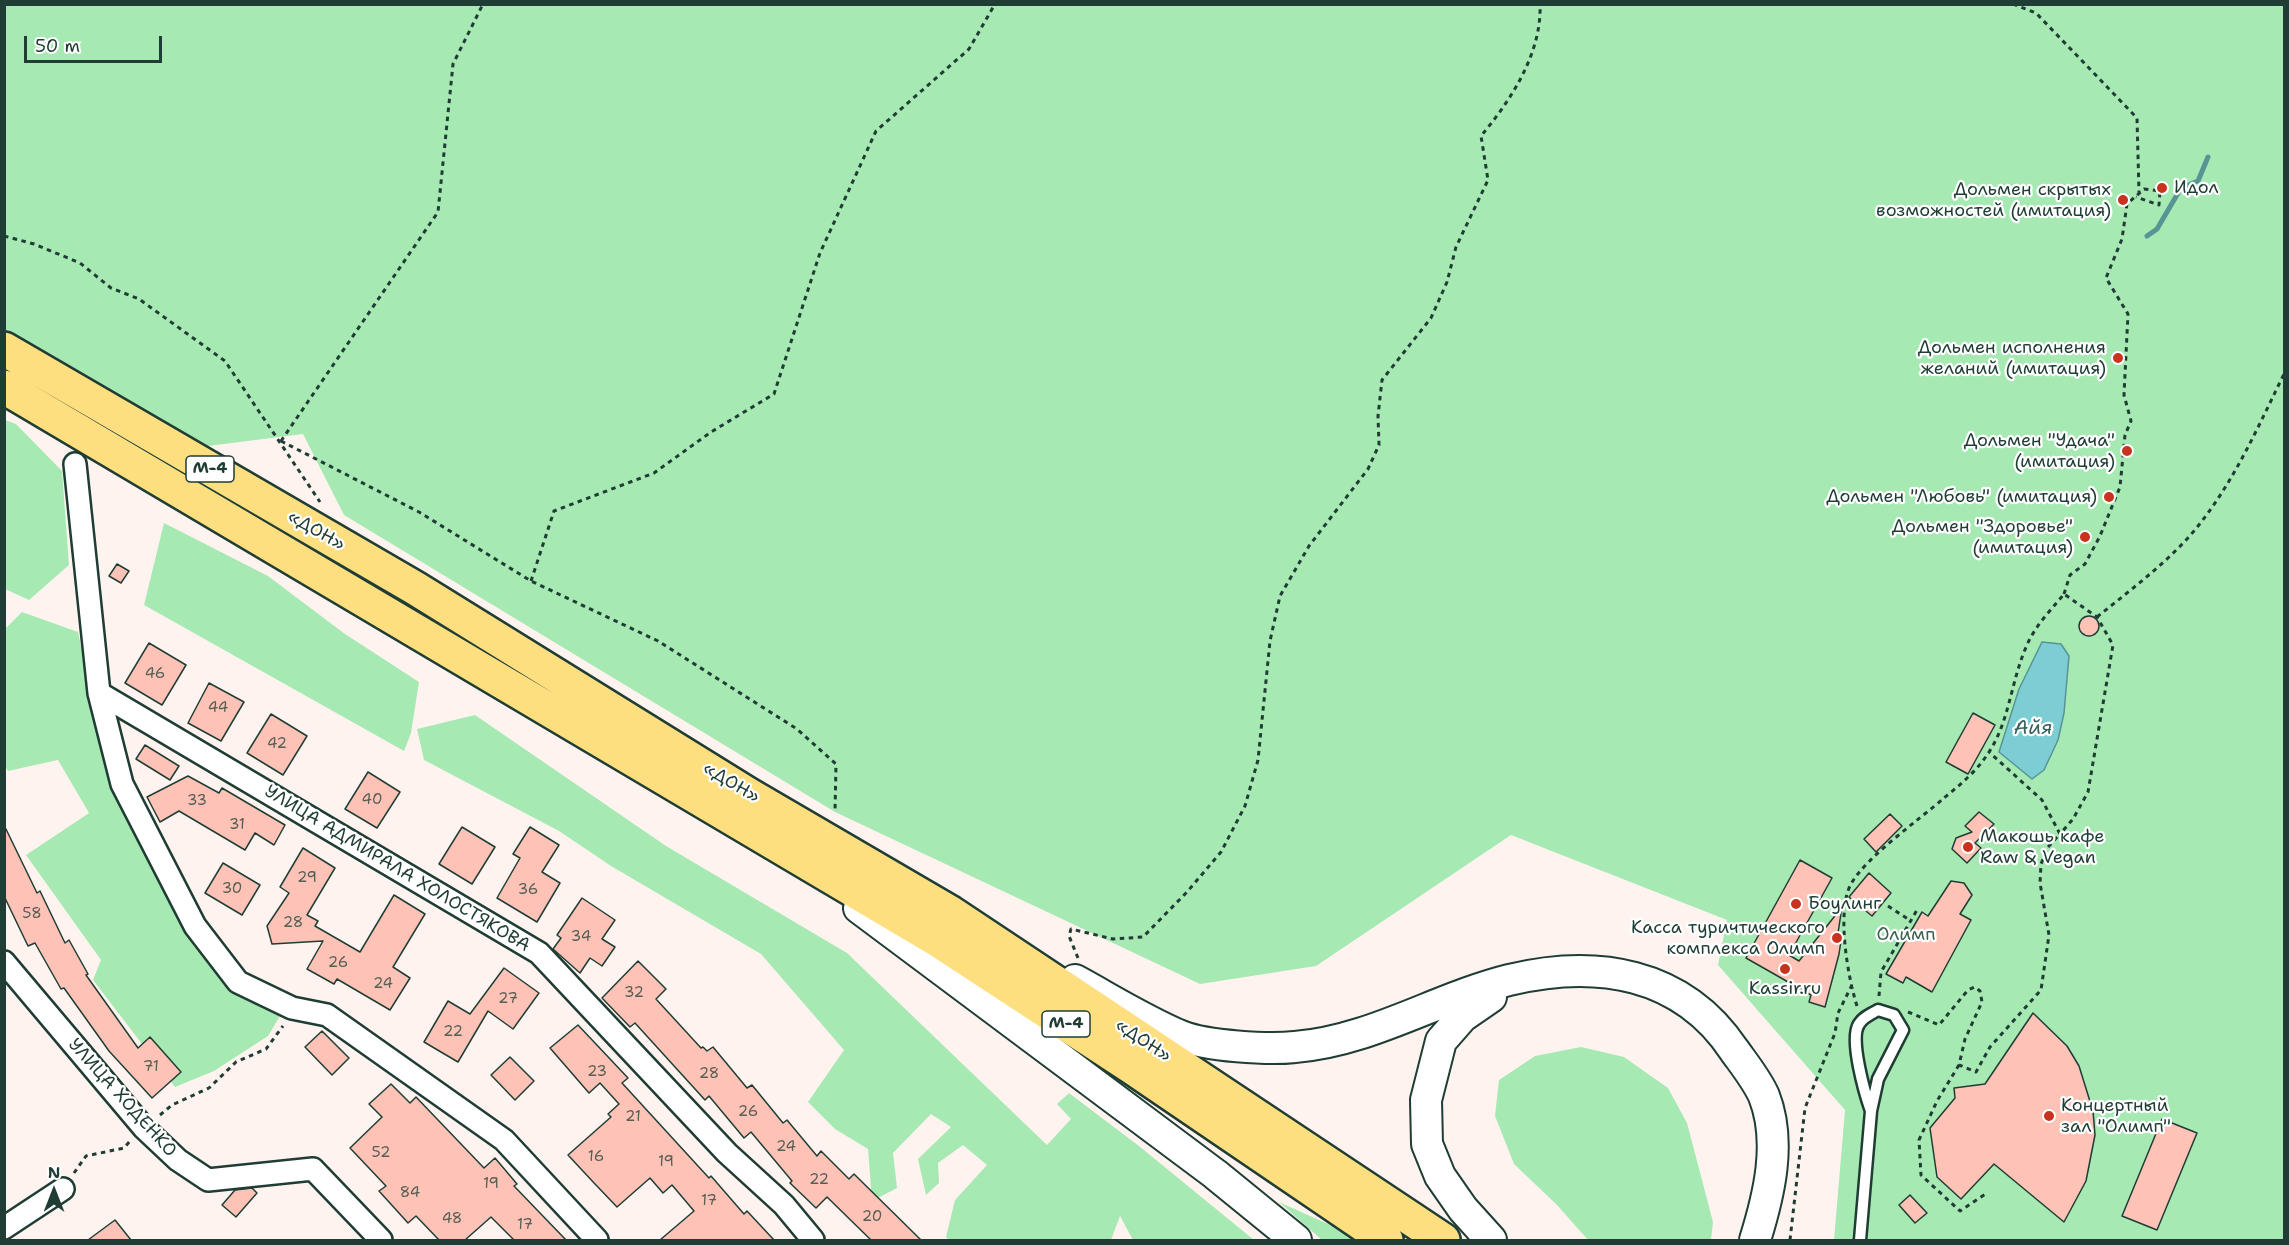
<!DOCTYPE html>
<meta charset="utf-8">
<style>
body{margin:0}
#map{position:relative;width:2289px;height:1245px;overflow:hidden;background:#fff3f0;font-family:"Shantell Sans",sans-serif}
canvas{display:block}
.frame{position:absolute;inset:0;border:6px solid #1f3d34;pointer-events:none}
.north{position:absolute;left:24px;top:1161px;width:60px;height:60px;-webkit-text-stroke:4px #fff;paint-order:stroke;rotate:0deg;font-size:16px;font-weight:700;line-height:24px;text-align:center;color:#1f3d34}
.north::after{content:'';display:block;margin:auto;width:21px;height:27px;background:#1f3d34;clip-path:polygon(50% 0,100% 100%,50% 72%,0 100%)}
.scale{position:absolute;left:24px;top:36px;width:138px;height:27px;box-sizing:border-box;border:3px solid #1f3d34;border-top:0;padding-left:8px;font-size:18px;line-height:21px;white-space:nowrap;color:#1f3d34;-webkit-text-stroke:4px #fff;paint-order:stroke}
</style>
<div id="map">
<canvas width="2289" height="1245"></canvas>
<div class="frame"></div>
<div class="north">N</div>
<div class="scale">50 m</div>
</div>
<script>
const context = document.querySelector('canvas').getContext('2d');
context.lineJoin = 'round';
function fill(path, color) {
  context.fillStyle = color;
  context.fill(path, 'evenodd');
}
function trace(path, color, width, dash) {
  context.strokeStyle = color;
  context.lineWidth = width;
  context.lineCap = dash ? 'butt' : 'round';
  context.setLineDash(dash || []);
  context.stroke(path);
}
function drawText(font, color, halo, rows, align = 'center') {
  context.font = font + ' "Shantell Sans",sans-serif';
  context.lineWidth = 4.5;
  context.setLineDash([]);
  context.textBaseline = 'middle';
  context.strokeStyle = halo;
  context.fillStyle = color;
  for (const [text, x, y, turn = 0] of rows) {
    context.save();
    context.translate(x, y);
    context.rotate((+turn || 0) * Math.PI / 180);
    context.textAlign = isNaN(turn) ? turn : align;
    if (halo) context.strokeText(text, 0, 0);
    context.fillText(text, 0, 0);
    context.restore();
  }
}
fill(new Path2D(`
 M5 5H2284V1240H1834L1845 1110 1718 965 1727 920 1511 835 1316 966 1200 984 835 812 344 515 303 434 208 446 5 331Z
 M5 420 16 424 62 471 69 565 29 600 5 589Z
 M164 523 268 576 345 634 419 682 411 733 404 751 144 605Z
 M22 612 78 632 110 786 221 978 283 1011 268 1036 214 1071 175 1087 93 980 101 960 26 855 89 813 58 760 8 771 4 764V630Z
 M475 715 666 846 847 953 1047 1145 1071 1119 1057 1104 1069 1093 1139 1146 1254 1240H1133L1120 1216 1111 1240H949L946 1237 955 1200 987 1165 963 1145 938 1163 939 1183 926 1195 918 1159 951 1127 931 1114 893 1153 897 1188 872 1201 868 1149 835 1129 808 1102 844 1050 761 954 611 866 559 831 424 760 417 729Z
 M1581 1047 1624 1057 1668 1088 1687 1123 1713 1222 1711 1240H1588L1557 1205 1514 1164 1495 1116 1499 1080 1535 1056Z
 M1279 1202 1348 1233 1359 1240H1322Z`), '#a7e9b3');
const water = new Path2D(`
 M2042 642 2061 644 2069 656 2064 713 2058 740 2044 770 2032 779 1999 752 2019 689Z`);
fill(water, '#7dced4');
trace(water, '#579494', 1.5);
trace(new Path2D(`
 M2147 236 2157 229 2181 188 2198 181 2208 157`), '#579494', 5);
const building = new Path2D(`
 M117 564 129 571 121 583 109 576Z
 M2079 626a10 10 0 1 1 20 0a10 10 0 1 1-20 0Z
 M149 643 186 665 162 705 125 683Z
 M209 683 244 702 221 741 188 723Z
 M1973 713 1995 725 1968 774 1946 762Z
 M271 714 307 736 283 775 247 753Z
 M145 745 179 766 170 780 136 759Z
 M368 772 400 792 377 828 345 809Z
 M188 776 219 793 222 788 285 825 274 845 255 833 245 850 179 811 160 822 147 797Z
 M1979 812 1994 824 1975 843 1981 848 1967 863 1952 849 1956 838 1972 832 1965 826Z
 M1890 814 1902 826 1876 852 1864 839Z
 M4 825 37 893 40 891 65 943 69 940 88 974 86 975 138 1048 150 1037 181 1072 152 1098 109 1051 64 988 61 989 35 943 28 946 4 896Z
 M462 827 495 847 472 884 439 864Z
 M530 827 559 845 542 872 560 883 537 922 497 898 520 858 513 854Z
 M303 848 335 868 307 915 318 921 315 926 360 952 394 895 425 914 393 967 410 978 390 1010 337 979 334 984 307 969 323 941 272 944 267 926 289 893 280 887Z
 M1800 860 1832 878 1789 955 1799 961 1842 907 1838 933 1842 934 1839 954 1825 1007 1809 1002 1811 995 1746 958Z
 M223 863 260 885 242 915 205 893Z
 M1869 873 1891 893 1872 916 1849 897Z
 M1951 881 1964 883 1972 895 1960 914 1971 920 1932 992 1906 977 1903 983 1886 974 1922 912 1928 916Z
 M582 898 615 920 602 939 615 947 602 966 590 958 580 973 553 949 561 938 557 935Z
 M638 961 666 989 656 999 701 1048 703 1047 707 1051 713 1047 747 1088 752 1085 783 1123 787 1120 817 1156 821 1151 849 1179 854 1174 921 1240H871L827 1197 816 1208 790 1183 792 1181 751 1132 744 1138 709 1096 705 1100 635 1023 630 1027 602 998Z
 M504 968 539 993 513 1029 488 1011 458 1062 424 1042 448 1001 470 1014Z
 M2033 1013 2067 1046 2079 1066 2093 1111 2095 1135 2086 1181 2064 1222 1994 1164 1961 1199 1937 1177 1930 1128 1955 1098 1954 1088 1985 1084Z
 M578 1025 628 1078 622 1083 709 1178 711 1176 744 1214 747 1211 774 1240H660L694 1211 672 1185 663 1193 650 1178 617 1207 595 1184 568 1155 611 1117 608 1114 619 1104 600 1083 589 1093 550 1048Z
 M322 1031 349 1058 332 1075 305 1047Z
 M510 1057 534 1081 515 1100 491 1075Z
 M391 1084 410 1103 416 1097 484 1168 495 1158 517 1184 514 1186 566 1240H514L491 1217 465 1240H439L416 1216 408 1223 379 1191 386 1186 350 1148 382 1117 369 1104Z
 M2162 1119 2197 1133 2157 1230 2122 1216Z
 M252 1188 257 1193 236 1217 222 1205 235 1190Z
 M1910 1195 1927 1213 1915 1223 1899 1205Z
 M115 1220 131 1240H88Z`);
fill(building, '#fec3b6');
trace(building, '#1f3d34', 1.5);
const lane = new Path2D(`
 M1860 1240 1871 1111 1878 1079 1903 1030 1894 1015 1878 1010C1871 1014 1863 1017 1859 1024 1849 1039 1865 1094 1871 1111`);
const street = new Path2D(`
 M75 464 99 693 122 784 195 926 238 982 292 1008 327 1015 504 1140 597 1240
 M99 693 539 953 727 1153 784 1205 813 1240
 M4 962 144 1128 178 1160 208 1180 313 1169 381 1240
 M4 1228 63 1189`);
const secondary = new Path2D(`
 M859 908 1215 1174 1296 1240
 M1075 980C1110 999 1145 1021 1181 1036 1206 1046 1268 1050 1295 1047 1371 1041 1437 998 1509 980 1596 959 1682 972 1734 1050 1744 1064 1757 1080 1764 1096 1782 1142 1769 1195 1755 1240
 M1491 997 1462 1017 1441 1041 1426 1100 1427 1144 1440 1176 1463 1209 1491 1240`);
const highway = new Path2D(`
 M4 349 415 588 749 795 951 913 1443 1240
 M4 387 936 939 1133 1068 1386 1240`);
trace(lane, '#1f3d34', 15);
trace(street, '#1f3d34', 26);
trace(secondary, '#1f3d34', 34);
trace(highway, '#1f3d34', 38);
trace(new Path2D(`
 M2013 4 2036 13 2137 118 2139 193
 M4 236 34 244 80 263 111 288 139 299 225 361 320 502
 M281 441 419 512 531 581 658 641 797 729 836 764 835 812
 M281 441 438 212 453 64 483 4
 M531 581 554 511 654 473 711 432 774 394 820 253 876 131 969 49 995 4
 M2064 594 2070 575 2085 564 2100 536 2120 487 2125 435 2131 421 2124 395 2128 314 2106 278 2122 239 2127 204 2144 189 2160 191 2159 205 2136 197
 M2097 617C2128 592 2160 568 2187 539 2230 491 2256 431 2284 374
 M1888 906 1911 921
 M1078 958 1069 936 1071 929 1113 939 1143 937 1187 892 1221 852 1245 806 1258 760 1270 641 1280 596 1309 546 1368 469 1379 445 1378 416 1382 380 1431 318 1447 282 1456 247 1488 180 1481 136C1511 100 1542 53 1540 4
 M1879 996 1881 972 1917 910
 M1857 1006C1848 978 1836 911 1851 884 1866 857 1919 820 1944 798 1961 784 1977 771 1989 752 2010 720 2011 680 2027 645 2035 626 2051 610 2064 594L2097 617 2113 645 2088 792 2073 819 2060 834
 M1908 1012 1939 1025 1968 990 1975 987 1980 991 1982 1002 1965 1039 1959 1065 1976 1072 1990 1047 2041 990 2049 935 2040 883 2041 864 2048 847 2060 834 2042 800 1989 752
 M1959 1065 1937 1101 1919 1140 1921 1175 1960 1211 1987 1193
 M160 1115 172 1105 209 1088 236 1062 266 1049 283 1026
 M74 1173 86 1156 124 1148 130 1141
 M1790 1240 1805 1108 1835 1033 1838 1013 1852 985`), '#1f3d34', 3, [4.5, 4.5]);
trace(lane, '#fff', 10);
trace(street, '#fff', 21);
trace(secondary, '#fff', 30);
trace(highway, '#fedf80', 33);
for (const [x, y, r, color] of [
 [2162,188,6,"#c8321e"],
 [2123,200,6,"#c8321e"],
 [2118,358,6,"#c8321e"],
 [2127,451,6,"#c8321e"],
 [2109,497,6,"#c8321e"],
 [2085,537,6,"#c8321e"],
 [1968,847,6,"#c8321e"],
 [1796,904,6,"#c8321e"],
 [1837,938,6,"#c8321e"],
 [1785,969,6,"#c8321e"],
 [2049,1116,6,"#c8321e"]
]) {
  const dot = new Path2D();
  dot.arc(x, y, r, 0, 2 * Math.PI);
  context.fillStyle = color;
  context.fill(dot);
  trace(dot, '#fff', 2);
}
drawText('15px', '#575e54', null, [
 ["46",155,674],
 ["44",218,708],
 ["42",277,744],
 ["40",372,800],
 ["33",197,801],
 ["31",237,825],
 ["29",307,878],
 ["30",232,889],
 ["36",528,890],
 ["58",32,914],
 ["28",293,923],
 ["34",581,937],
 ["26",338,963],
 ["24",383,984],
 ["32",634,993],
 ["27",508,999],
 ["22",453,1032],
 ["71",151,1067],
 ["23",597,1072],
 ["28",709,1074],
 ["26",748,1112],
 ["21",633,1117],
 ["24",786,1147],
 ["52",381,1153],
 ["16",596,1157],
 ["19",666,1162],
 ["22",819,1180],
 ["19",491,1184],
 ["84",410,1193],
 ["17",709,1201],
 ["20",872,1217],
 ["48",452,1219],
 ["17",525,1225]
]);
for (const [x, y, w] of [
 [210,469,48],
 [1066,1024,48]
]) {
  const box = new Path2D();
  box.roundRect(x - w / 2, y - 13, w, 26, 4.5);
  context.fillStyle = '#fff';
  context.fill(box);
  trace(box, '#1f3d34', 1.5);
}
drawText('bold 16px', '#1f3d34', null, [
 ["М-4",210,469],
 ["М-4",1066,1024]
]);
drawText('18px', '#1f3d34', '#fff', [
 ["Идол",2174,188,"left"],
 ["Дольмен скрытых",2111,190],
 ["возможностей (имитация)",2111,211],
 ["Дольмен исполнения",2106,348],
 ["желаний (имитация)",2106,369],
 ["Дольмен \"Удача\"",2115,441],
 ["(имитация)",2115,462],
 ["Дольмен \"Любовь\" (имитация)",2097,497],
 ["Дольмен \"Здоровье\"",2073,527],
 ["(имитация)",2073,548],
 ["Макошь кафе",1980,837,"left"],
 ["Raw & Vegan",1980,858,"left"],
 ["Боулинг",1808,904,"left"],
 ["Касса туричтического",1825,928],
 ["комплекса Олимп",1825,949],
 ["Kassir.ru",1785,989,"center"],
 ["Концертный",2061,1106,"left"],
 ["зал \"Олимп\"",2061,1127,"left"]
], 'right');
drawText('18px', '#1f3d34', '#fff', [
 ["«ДОН»",316,531,30],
 ["«ДОН»",731,783,31],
 ["УЛИЦА АДМИРАЛА ХОЛОСТЯКОВА",397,869,31],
 ["«ДОН»",1143,1041,34],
 ["УЛИЦА ХОДЕНКО",122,1098,48]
]);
drawText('18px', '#3a5f4d', '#fff', [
 ["Олимп",1906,935]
]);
drawText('italic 20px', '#36615c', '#fff', [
 ["Айя",2033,729]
]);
</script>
